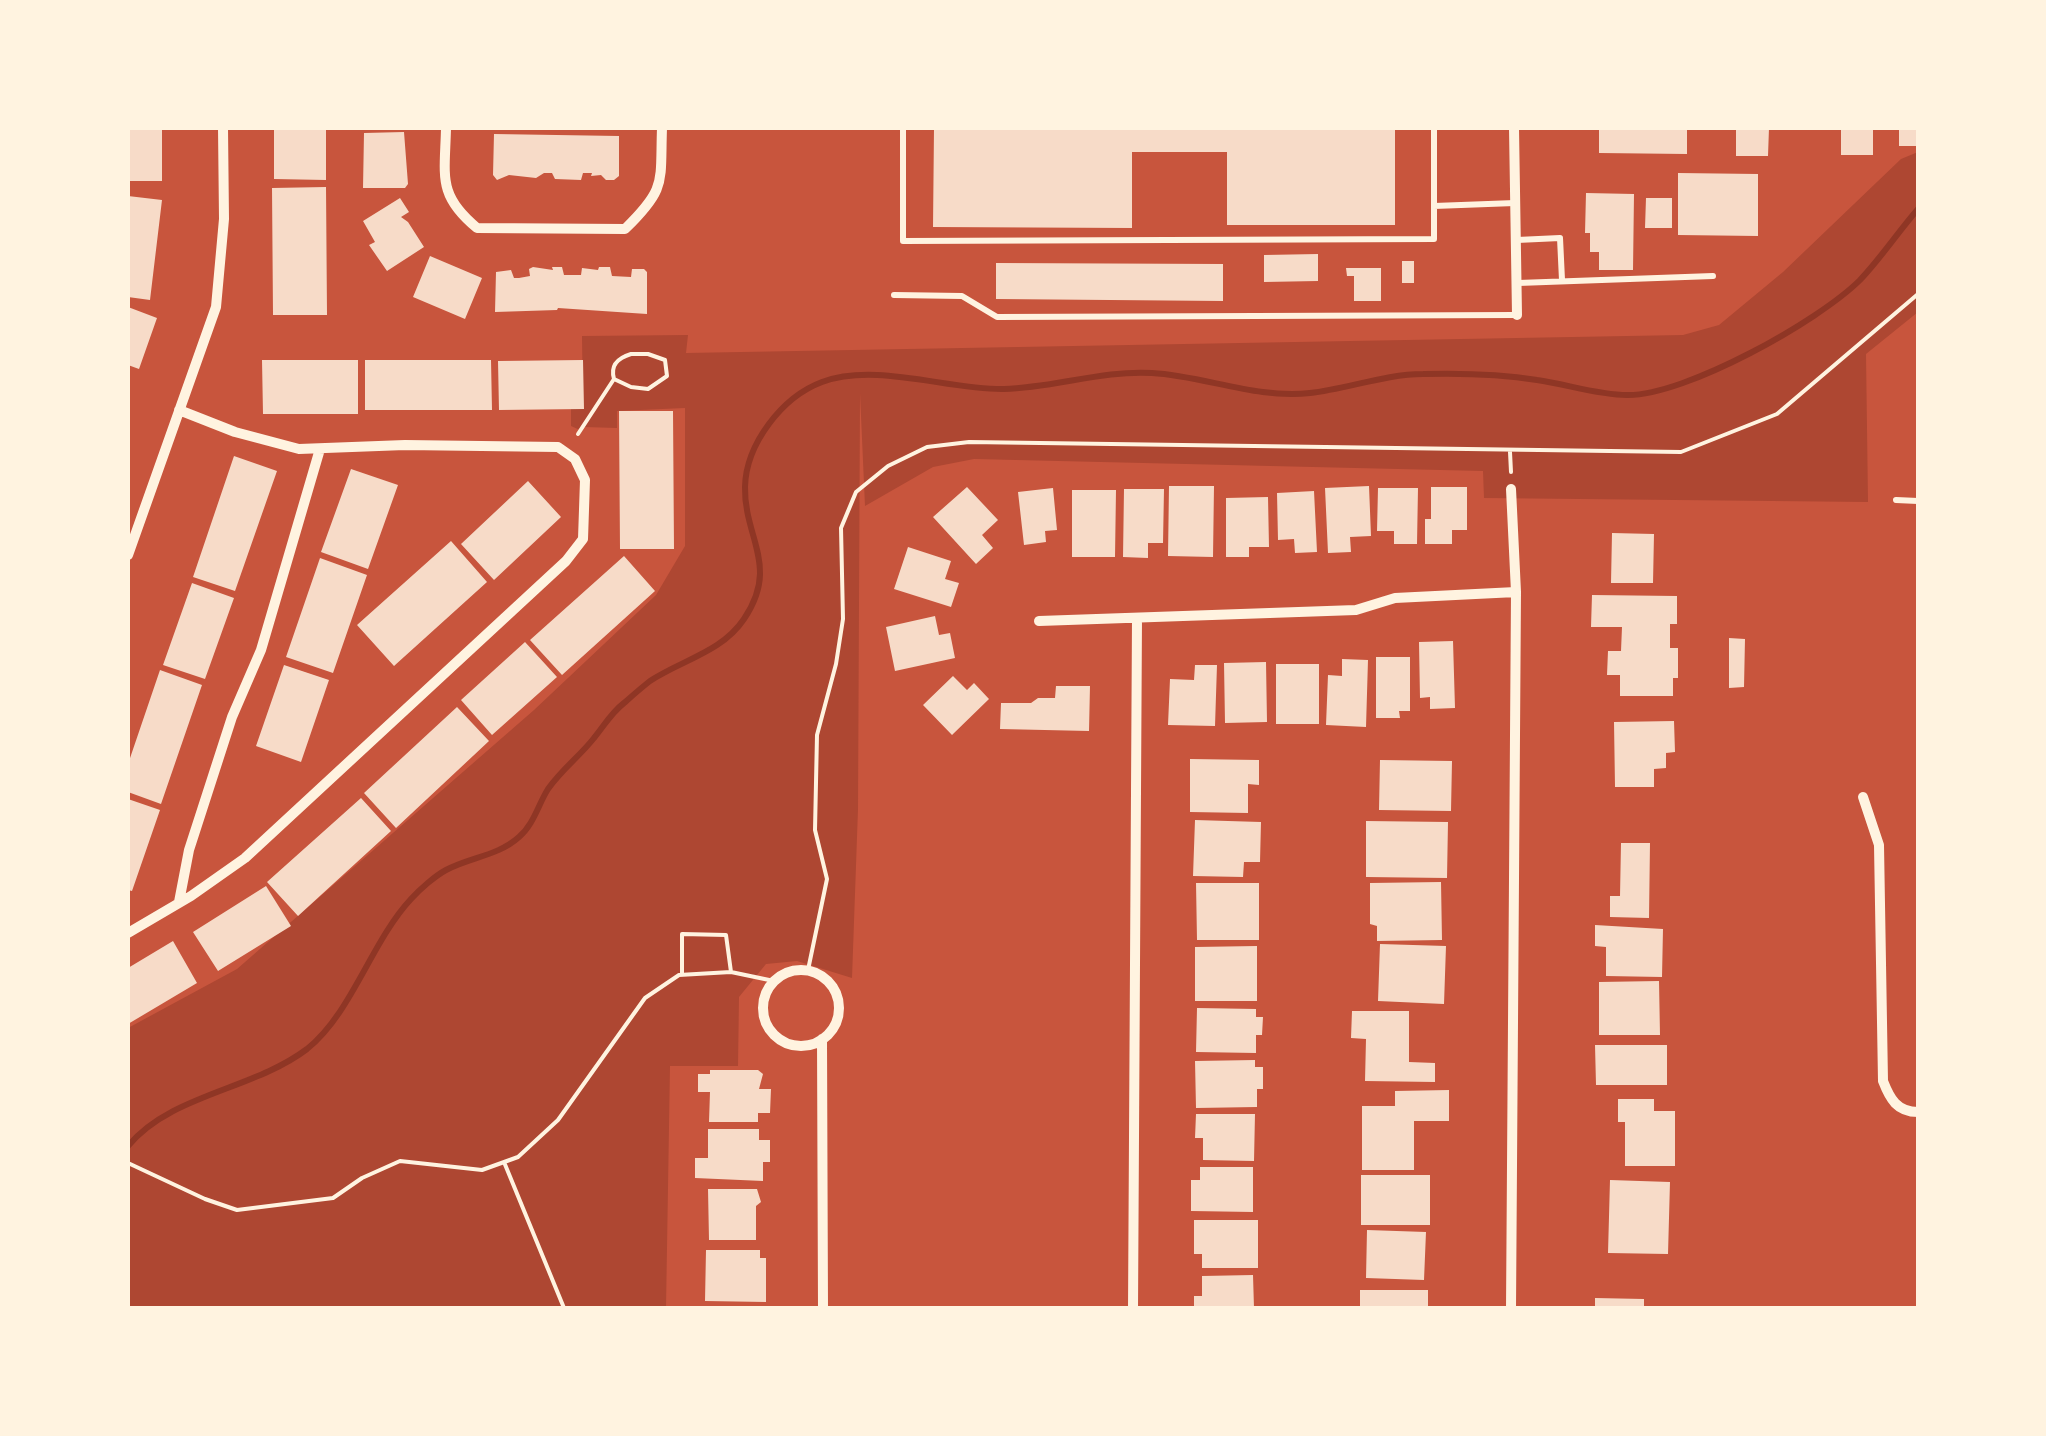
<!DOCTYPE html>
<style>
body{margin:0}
#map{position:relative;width:2046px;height:1436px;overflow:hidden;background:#c8553d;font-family:Arial,sans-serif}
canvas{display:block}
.frame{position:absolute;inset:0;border:130px solid #fff3e0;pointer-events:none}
</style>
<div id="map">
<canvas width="2046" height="1436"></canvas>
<div class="frame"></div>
</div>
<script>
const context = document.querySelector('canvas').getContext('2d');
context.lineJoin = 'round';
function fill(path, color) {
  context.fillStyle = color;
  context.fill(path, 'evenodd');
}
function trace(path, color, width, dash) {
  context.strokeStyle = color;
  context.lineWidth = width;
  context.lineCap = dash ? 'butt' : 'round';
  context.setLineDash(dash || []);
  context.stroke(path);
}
fill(new Path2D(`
 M1918 152V312L1866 354 1868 502 1484 498 1483 471 974 459 933 467 865 506 860 393 858 809 852 978 797 961 766 964 739 997 738 1066H670L666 1308H128V1028L237 969 534 710 656 595 685 546V408L617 411V428L584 427 582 431 571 426V409L583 408 582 336 688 335 686 353 1683 335 1719 325 1783 272 1901 159Z`), '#ae4732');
trace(new Path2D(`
 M128 1146C171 1094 253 1090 307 1049 352 1013 371 942 411 899 420 889 435 876 446 870 470 857 498 856 519 837 534 824 538 805 548 789 562 769 580 756 594 738 604 726 611 713 624 703 632 696 641 688 650 681 682 660 722 652 744 619 780 566 744 538 745 487 746 444 782 397 822 382 876 362 948 390 1004 389 1054 388 1102 370 1152 373 1205 376 1256 399 1310 393 1347 389 1385 374 1423 374 1460 373 1500 374 1537 380 1566 384 1598 395 1627 395 1685 396 1819 321 1860 280 1881 258 1898 232 1918 209`), '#8f3625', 6);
fill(new Path2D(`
 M128 128H162V181H128Z
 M274 128H326V180L274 179Z
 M934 128H1395V225H1227V152H1132V228L933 227Z
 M1599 128H1687V154L1599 153Z
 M1736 128H1769L1768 156H1736Z
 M1841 128H1873V155H1841Z
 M1899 128H1918V146H1899Z
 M404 132 408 184 405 188H363L364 133Z
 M494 134 619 136V176L614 180H606L601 175 591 176 592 173H583L581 180 555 179 552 173H544L536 178 509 175 497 180 493 175Z
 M1678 173 1758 174V236L1678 235Z
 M326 187 327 315H273L272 188Z
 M1586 193 1634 194 1633 270H1599V252H1590V233H1585Z
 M128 196 162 200 150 300 128 297Z
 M400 198 409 212 401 217 408 222 424 247 387 271 369 245 375 242 363 221Z
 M1646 198H1672V228H1645Z
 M1318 254V281L1264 282V255Z
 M430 256 482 278 465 319 413 297Z
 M1402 261H1414V283H1402Z
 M996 263 1223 264V301L996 299Z
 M533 267 553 270 552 267H562L564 275H581L582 268 598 270 599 267H610L612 276 631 277 632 269H644L647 272V314L558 308 557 310 495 312 496 272 511 270 514 278H519L530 276 529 269Z
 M1346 268H1381V301H1354V276H1347Z
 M128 307 157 318 139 369 128 365Z
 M262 360H358V414H263Z
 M365 360H491L492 410H365Z
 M583 360 584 409 499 410 498 361Z
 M619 411H673L674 549H620Z
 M234 456 277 471 235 591 193 577Z
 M351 469 398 485 368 569 321 552Z
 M528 481 561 517 494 580 461 544Z
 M1169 486H1214L1213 557 1168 556Z
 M1369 486 1371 536 1350 537 1351 552 1328 553 1325 488Z
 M967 487 998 520 982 535 993 548 976 564 933 517Z
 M1431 487H1467V530H1452V544H1425V519H1431Z
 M1053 488 1057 530 1045 531 1046 542 1024 545 1018 492Z
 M1378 488H1418L1417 544H1394V531H1377Z
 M1124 489H1164L1163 543H1148V558L1123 557Z
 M1072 490H1116L1115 557H1072Z
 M1314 491 1317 552 1295 553 1294 539 1278 540 1277 493Z
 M1268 497 1269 547H1249V557H1226V498Z
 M1612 533 1654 534 1653 583H1611Z
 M451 541 487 582 394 666 357 625Z
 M908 547 951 561 945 579 959 583 951 607 894 589Z
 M624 556 655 591 562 675 530 640Z
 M320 558 367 575 333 673 286 657Z
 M192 583 234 598 205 679 163 665Z
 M1592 595 1677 596V624H1670V648H1678V678H1673V696H1620V675H1607L1608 651H1621L1622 627H1591Z
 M935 616 939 635 950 633 955 658 895 671 886 627Z
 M1729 638 1745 639 1744 687 1729 688Z
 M1453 641 1455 708 1430 709V697L1420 698 1419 642Z
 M525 642 557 677 492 735 461 700Z
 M1376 657H1410V711H1399L1400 718H1376Z
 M1342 659 1368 660 1366 727 1326 725 1328 675 1342 676Z
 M1266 662 1267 722 1225 723 1224 663Z
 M1276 664H1319V724H1276Z
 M284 665 329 680 301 762 256 746Z
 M1195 665H1217L1215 726 1168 725 1170 679 1194 680Z
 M160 670 202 685 161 804 128 792V764Z
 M953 676 967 690 974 683 989 699 952 735 923 705Z
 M1056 686H1090L1089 731 1000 729 1001 703H1031L1038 698H1055Z
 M457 707 489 741 396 828 364 793Z
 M1674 721 1675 752 1666 753V768L1654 769V787H1615L1614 722Z
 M1190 759 1259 760V785L1248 784V813L1190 812Z
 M1380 760 1452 761 1451 811 1379 810Z
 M361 798 391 831 298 916 267 882Z
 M128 799 160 810 132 891 128 890Z
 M1195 820 1261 822 1260 862H1244L1243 877 1193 876Z
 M1366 821 1448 822 1447 878 1366 877Z
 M1621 843H1650L1649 918 1610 917V896H1620Z
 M1441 882 1442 940 1377 941V926L1370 924V883Z
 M1196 883H1259V940H1197Z
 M266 886 291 926 218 971 193 932Z
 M1595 925 1663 929 1662 977 1606 976V947L1595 946Z
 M173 941 197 983 128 1024V968Z
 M1380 944 1446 946 1444 1004 1378 1001Z
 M1257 946V1001H1195V947Z
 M1659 981 1660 1035H1599V982Z
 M1197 1008 1256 1009V1017H1263L1262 1035H1256V1053L1196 1052Z
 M1352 1011H1409V1062L1435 1063V1082L1365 1081 1366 1039 1351 1038Z
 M1595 1045H1667V1085H1596Z
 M1255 1060V1067H1263V1089H1257V1107L1196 1108 1195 1061Z
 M710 1070H758L763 1074 759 1089H771L770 1113H758V1122H709L710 1092H698V1074H710Z
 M1449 1090V1121H1414V1170H1362V1106H1395V1091Z
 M1618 1099H1654V1111H1675V1166H1625V1122H1618Z
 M1196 1114H1255L1254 1161 1203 1160V1138H1195Z
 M708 1129H759V1140H770V1162H763V1181L695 1178V1158H708Z
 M1200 1167H1253V1212L1191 1211V1180H1200Z
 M1361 1175H1430V1225H1361Z
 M1610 1180 1670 1182 1668 1254 1608 1253Z
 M708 1189H757L761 1202 756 1206V1240H709Z
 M1194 1220H1258V1268H1202V1254H1194Z
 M1367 1230 1426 1232 1424 1280 1366 1278Z
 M706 1250H760V1258H766V1302L705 1301Z
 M1253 1275 1254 1308H1194V1296H1202V1276Z
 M1360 1290H1428V1308H1360Z
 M1595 1298 1644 1299V1308H1595Z`), '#f7dbc8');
trace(new Path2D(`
 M631 354H648L665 360 667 376 648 389 631 387 614 379C610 365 618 358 631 354Z
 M578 434 614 379
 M1510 452 1511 472
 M808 970 827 879 815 830 817 735 836 664 843 619 841 528 856 492 888 466 927 447 969 442 1681 452 1777 414 1918 294
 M682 973V934L726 935 731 972
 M504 1162 564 1308
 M128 1163 205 1199 237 1210 333 1198 362 1178 400 1161 482 1170 518 1157 558 1120 645 998 679 975 731 972 774 981`), '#fff3e0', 4);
trace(new Path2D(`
 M903 128V241L1434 239V128
 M1434 206 1515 203
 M1517 240 1560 238 1562 280
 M1518 283 1713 276
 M894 295 962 296 997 317 1516 315
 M1896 500 1918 501`), '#fff3e0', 6);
trace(new Path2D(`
 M446 128C445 176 437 195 477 228L625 229C667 188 660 183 662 128
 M1514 128 1517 315
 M1511 489 1516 592 1511 1308
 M128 555 216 307 224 219 223 128
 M1039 621 1356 610 1395 598 1516 592
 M1863 797 1879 845 1883 1081C1890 1099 1897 1112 1918 1112
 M179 902 189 850 232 717 261 650 320 449
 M128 933 191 896 245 858 566 561 583 539 585 480 575 459 558 447 405 445 299 449 235 432 179 410
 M763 1008a38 38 0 1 1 76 0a38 38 0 1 1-76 0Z
 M822 1039 823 1308
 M1133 1308 1137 618`), '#fff3e0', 10);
</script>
